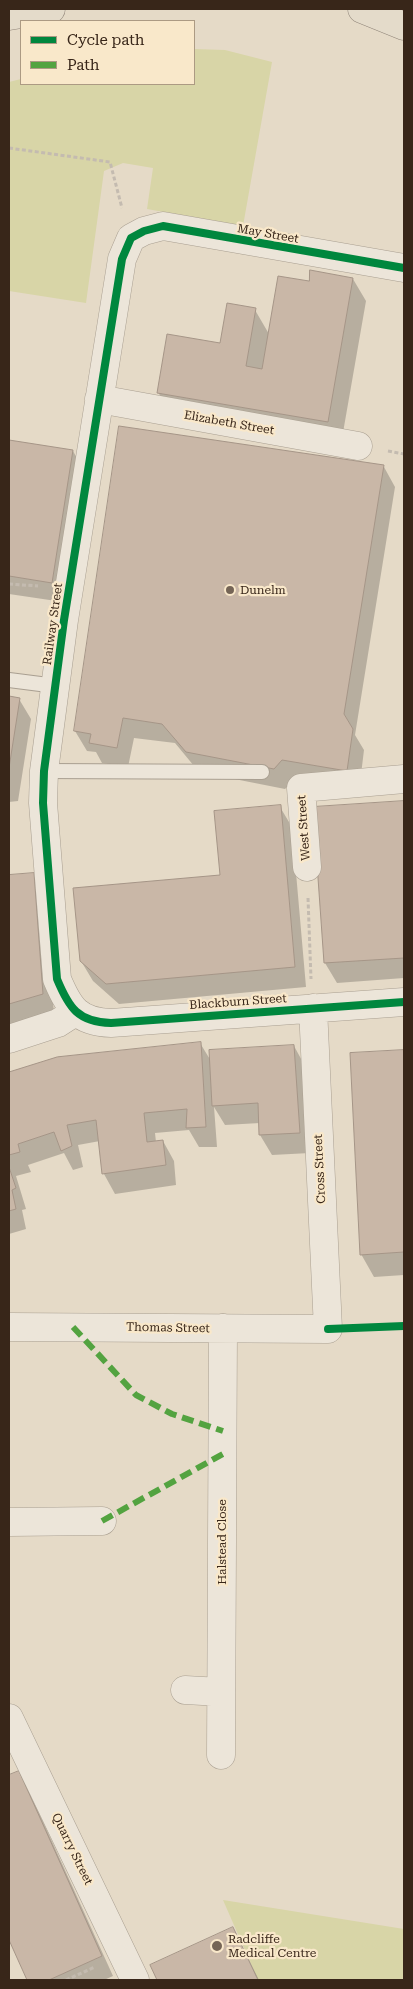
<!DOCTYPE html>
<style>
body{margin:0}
#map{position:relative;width:413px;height:1989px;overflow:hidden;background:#e5dac7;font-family:"Roboto Serif",serif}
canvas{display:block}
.frame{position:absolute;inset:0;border:10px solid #382619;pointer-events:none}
.legend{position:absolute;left:20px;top:20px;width:175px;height:65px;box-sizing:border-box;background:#f9e8ca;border:1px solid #ac9a83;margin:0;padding:6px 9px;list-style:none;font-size:15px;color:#382619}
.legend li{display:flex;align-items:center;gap:10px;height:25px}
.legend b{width:25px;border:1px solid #ac9a83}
</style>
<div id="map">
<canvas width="413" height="1989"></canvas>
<div class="frame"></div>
<ul class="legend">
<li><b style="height:6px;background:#00873e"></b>Cycle path</li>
<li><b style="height:6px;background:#53a340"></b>Path</li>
</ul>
</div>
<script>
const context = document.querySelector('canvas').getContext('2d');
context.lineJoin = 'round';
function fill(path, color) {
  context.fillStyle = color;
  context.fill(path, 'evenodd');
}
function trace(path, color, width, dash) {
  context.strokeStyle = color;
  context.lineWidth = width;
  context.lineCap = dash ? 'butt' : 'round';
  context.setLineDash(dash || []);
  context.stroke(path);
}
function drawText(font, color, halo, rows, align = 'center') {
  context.font = font + ' "Roboto Serif",serif';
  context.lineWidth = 4.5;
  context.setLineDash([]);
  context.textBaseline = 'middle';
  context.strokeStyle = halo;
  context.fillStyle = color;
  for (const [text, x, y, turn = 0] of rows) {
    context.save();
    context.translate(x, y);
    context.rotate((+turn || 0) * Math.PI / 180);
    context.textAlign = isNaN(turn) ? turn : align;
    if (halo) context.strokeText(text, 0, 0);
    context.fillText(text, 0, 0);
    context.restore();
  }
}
fill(new Path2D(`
 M194 49 225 50 272 62 243 226 147 209 153 168 123 163 104 171 86 303 9 291V82L21 79V84H194Z
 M223 1900 404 1929V1980H258Z`), '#d8d5a7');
fill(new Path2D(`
 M353 279 366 301 341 444 171 415 158 392 221 344 255 310 269 334 310 283Z
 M9 441 73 451 84 471 63 602 9 594Z
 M384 467 395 487 355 735 364 750 359 791 294 780 285 789 199 772 175 743 134 738 128 767 102 763 96 752 87 751 75 731Z
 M9 697 19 699 31 719 18 801 9 802Z
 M404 802V978L337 983 325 963 315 808Z
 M280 807 292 827 306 987 119 1004 93 981 81 961 222 876Z
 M33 874 44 894 54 1014 9 1027V876Z
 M200 1043 211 1061 294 1046 305 1066 310 1153 272 1155 260 1135V1123L225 1125 214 1107 217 1147H199L189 1130 155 1133 156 1142 163 1141 174 1161 176 1185 115 1194 104 1174 100 1141 78 1145 83 1167 73 1170 64 1153 28 1165 31 1172 16 1176 26 1209 22 1210 26 1229 9 1234V1073L57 1058Z
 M404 1051V1275L374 1277 361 1254 351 1054Z
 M18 1773 30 1793 113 1976 104 1980H28L9 1937V1777Z
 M233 1928 259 1980H159L152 1965Z`), '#0003');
const building = new Path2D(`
 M310 270 353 278 328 422 157 393 167 334 220 343 227 303 256 308 246 366 262 369 278 276 309 281Z
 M119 426 384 465 344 714 353 729 347 771 282 760 274 769 186 752 162 724 123 718 117 748 89 743 91 734 74 731Z
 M9 440 73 450 52 583 9 576Z
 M9 696 20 698 9 768Z
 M404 801V958L324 963 313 807Z
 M281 805 295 967 106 984 80 961 73 888 220 875 214 811Z
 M34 873 43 994 9 1004V875Z
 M201 1042 206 1127 186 1128 187 1109 144 1113 147 1142 163 1140 166 1165 102 1174 96 1120 67 1125 72 1146 61 1151 54 1132 18 1144 20 1152 9 1155V1072L57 1057Z
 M294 1045 300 1133 259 1135 258 1103 212 1106 209 1050Z
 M404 1050V1252L360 1255 350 1053Z
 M9 1167 16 1188 12 1190 16 1209 9 1211Z
 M19 1771 102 1956 49 1980H27L9 1940V1775Z
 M233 1927 258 1980H157L150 1965Z`);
fill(building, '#c9b7a7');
trace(building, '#a59587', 1);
const service = new Path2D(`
 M9 680 56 686
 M44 771 262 772`);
const minor = new Path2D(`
 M404 268 163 226 144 231 131 238 122 259 64 620 44 771 43 803 57 979C69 1008 78 1022 111 1023L404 1002
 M99 399 358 446
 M307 867 301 788 404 779
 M9 1039 58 1023 75 1012
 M9 1327 328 1329 313 1008
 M9 1522 102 1521
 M185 1690 221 1692
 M9 1718 135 1980
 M221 1755 223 1328`);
const primary = new Path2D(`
 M362 9 404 26
 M9 16 51 9`);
trace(service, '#a99f91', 16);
trace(minor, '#a99f91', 29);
trace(primary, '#8f8478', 29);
trace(new Path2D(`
 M9 148 110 162 122 208
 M388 451 404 454
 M9 584 38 586
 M308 898 311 979
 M66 1980 95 1967`), '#c4bbb0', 3, [4, 2.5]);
trace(service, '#ece5d9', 14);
trace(minor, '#ece5d9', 28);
trace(primary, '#e4dbca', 28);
trace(new Path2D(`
 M73 1327 136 1395 172 1414 223 1431
 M102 1521 223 1454`), '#53a340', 6, [12, 6]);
trace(new Path2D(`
 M404 268 163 226 144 231 131 238 122 259 64 620 44 771 43 803 57 979C69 1008 78 1022 111 1023L404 1002
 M328 1329 404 1326`), '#00873e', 8);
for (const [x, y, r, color] of [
 [230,590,5,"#756556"],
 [217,1946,6,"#756556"]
]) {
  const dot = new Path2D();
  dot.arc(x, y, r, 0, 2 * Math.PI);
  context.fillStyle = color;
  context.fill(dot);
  trace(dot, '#f9e8ca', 2);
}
drawText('12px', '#382619', '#f9e8ca', [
 ["May Street",268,234,10],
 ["Elizabeth Street",229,423,10],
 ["Railway Street",53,624,-82],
 ["West Street",304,828,-94],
 ["Blackburn Street",238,1002,-4],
 ["Cross Street",320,1169,-93],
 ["Thomas Street",168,1328,1],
 ["Halstead Close",222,1542,-90],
 ["Quarry Street",72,1849,64]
]);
drawText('12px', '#382619', '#f9e8ca', [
 ["Dunelm",240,590],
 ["Radcliffe",228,1939],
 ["Medical Centre",228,1953]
], 'left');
</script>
